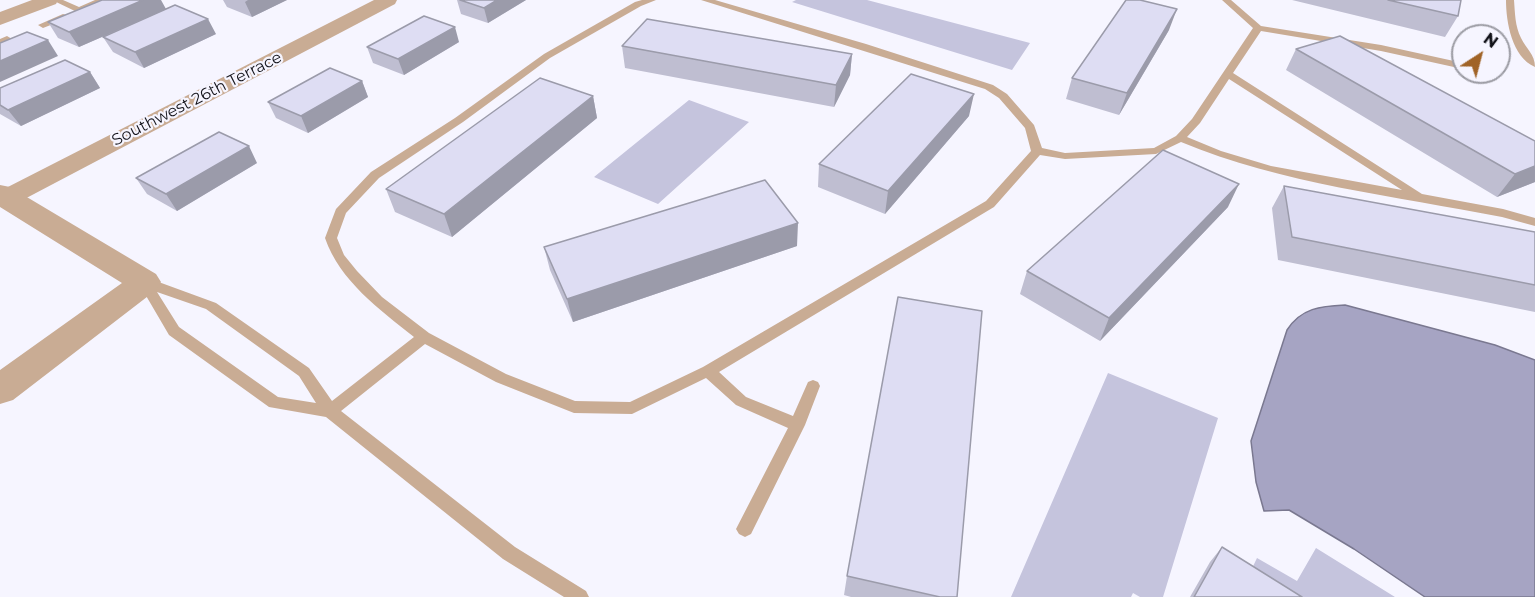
<!DOCTYPE html>
<style>
body{margin:0}
#map{position:relative;width:1535px;height:597px;overflow:hidden;background:#f6f5ff;font-family:Montserrat,sans-serif}
canvas{display:block}
.north{position:absolute;left:1451px;top:24px;width:60px;height:60px;box-sizing:border-box;background:#f6f5ff;border:2px solid #9b9ba3;border-radius:50%;rotate:36deg;font-size:16px;font-weight:700;line-height:24px;text-align:center;color:#13131a}
.north::after{content:'';display:block;margin:auto;width:21px;height:27px;background:#a06327;clip-path:polygon(50% 0,100% 100%,50% 72%,0 100%)}
</style>
<div id="map">
<canvas width="1535" height="597"></canvas>
<div class="north">N</div>
</div>
<script>
const context = document.querySelector('canvas').getContext('2d');
context.lineJoin = 'round';
function fill(path, color) {
  context.fillStyle = color;
  context.fill(path, 'evenodd');
}
function trace(path, color, width, dash) {
  context.strokeStyle = color;
  context.lineWidth = width;
  context.lineCap = dash ? 'butt' : 'round';
  context.setLineDash(dash || []);
  context.stroke(path);
}
function drawText(font, color, halo, rows, align = 'center') {
  context.font = font + ' Montserrat,sans-serif';
  context.lineWidth = 4.5;
  context.setLineDash([]);
  context.textBaseline = 'middle';
  context.strokeStyle = halo;
  context.fillStyle = color;
  for (const [text, x, y, turn = 0] of rows) {
    context.save();
    context.translate(x, y);
    context.rotate((+turn || 0) * Math.PI / 180);
    context.textAlign = isNaN(turn) ? turn : align;
    if (halo) context.strokeText(text, 0, 0);
    context.fillText(text, 0, 0);
    context.restore();
  }
}
fill(new Path2D(`
 M796 0H867L1030 43 1012 70 792 2Z
 M689 100 749 122 658 204 594 177Z
 M1108 373 1218 418 1163 597H1140L1133 593 1131 597H1011Z
 M1316 548 1395 597H1266L1245 583 1257 558 1297 581Z`), '#c5c4dd');
const water = new Path2D(`
 M1345 305 1495 345 1535 360V597H1425L1354 549 1289 510 1264 511 1256 482 1251 441 1287 330C1301 308 1321 306 1345 305Z`);
fill(water, '#a6a4c3');
trace(water, '#7a7890', 1.5);
fill(new Path2D(`
 M52 0H63L79 7 95 0H107L79 13Z
 M642 0H656L641 6 550 58 463 122 379 178 346 213 337 238 344 255 357 271 382 297 429 333 506 374 575 401 630 402 703 367 986 201 1031 151 1025 128 999 98 985 89 701 0H715L866 44 993 85 1007 94 1034 125 1042 148 1065 153 1154 148 1176 136 1192 119 1253 28 1222 0H1231L1261 26 1381 45 1463 63V69L1381 51 1261 31 1233 73 1422 194 1503 209 1535 218V226L1502 217C1395 196 1282 184 1181 142L1156 154 1065 159 1040 155 994 207 719 372 746 397 793 416 808 382 813 380 818 382 820 386 805 425 751 534 745 537 739 534 736 529 788 428 736 405 706 378 632 414 574 413 496 382 425 344 341 411 515 547 586 591 589 597H564L503 559 326 417 269 407 169 335 138 282 145 277 216 303 309 368 332 401 414 337C379 309 340 281 325 238L336 209 371 172 455 118 544 54 635 2ZM1229 79 1402 190 1271 166 1221 151 1187 137 1200 123ZM157 292 206 309 299 376 316 403 278 397 179 327Z
 M1506 0H1514C1515 13 1515 26 1521 38 1526 49 1535 54 1535 67 1512 57 1506 22 1506 0Z
 M63 14 66 15V19L43 28 38 25Z
 M7 36 12 39 0 45V39Z`), '#c9ac94');
fill(new Path2D(`
 M32 0H58L56 4 0 25V12Z
 M374 0H397L395 4 15 204 6 206 0 204V191Z`), '#c9ac94');
fill(new Path2D(`
 M0 185 10 187 156 274 161 282 156 290 13 400 0 404V370L122 283 0 207Z`), '#c9ac94');
fill(new Path2D(`
 M223 0H287L252 17 227 7Z
 M457 0H526L488 23 461 14Z
 M1292 0H1461L1458 16 1445 37Z
 M166 9 79 47 58 38 48 22Z
 M1169 30 1119 115 1066 99 1072 78Z
 M216 34 144 68 113 52 103 37Z
 M459 42 404 75 373 63 367 47Z
 M622 46 852 54 850 75 834 107 625 68Z
 M1296 49 1535 182 1497 197 1286 70Z
 M90 72 100 88 21 126 0 114V88Z
 M362 81 368 97 308 133 276 118 268 102Z
 M593 96 597 118 452 237 395 212 386 189Z
 M969 116 885 214 818 187 819 164Z
 M257 163 177 211 147 194 136 178Z
 M1284 186 1535 232V312L1278 260 1272 208Z
 M1228 207 1100 341 1020 294 1027 271Z
 M797 246 573 322 550 270 544 247Z
 M1222 547 1302 597H1190L1210 562Z
 M847 576 957 597H851L844 595Z`), '#bfbed1');
fill(new Path2D(`
 M143 0H161L166 9 79 47 69 32Z
 M248 0H287L252 17 245 2Z
 M497 0H526L488 23 484 8Z
 M1177 9 1169 30 1119 115 1127 93Z
 M208 19 216 34 144 68 135 52Z
 M455 27 459 42 404 75 398 59Z
 M48 40 58 56 0 82V61Z
 M852 54 850 75 834 107 836 85Z
 M90 72 100 88 21 126 8 110Z
 M362 81 368 97 308 133 301 116Z
 M974 94 969 116 885 214 888 191Z
 M593 96 597 118 452 237 444 214Z
 M249 146 257 163 177 211 166 194Z
 M1535 166V182L1497 197 1515 174Z
 M1239 184 1228 207 1100 341 1109 318Z
 M798 223 797 246 573 322 567 299Z`), '#9b9baa');
const building = new Path2D(`
 M102 0H143L69 32 48 22Z
 M460 0H497L484 8Z
 M1126 0H1140L1177 9 1127 93 1072 78Z
 M1388 0H1461L1458 16Z
 M175 5 208 19 135 52 103 37Z
 M424 16 455 27 398 59 367 47Z
 M647 19 852 54 836 85 622 46Z
 M27 32 48 40 0 61V43Z
 M1340 36 1535 141V166L1515 174 1296 49Z
 M65 60 90 72 8 110 0 105V88Z
 M330 68 362 81 301 116 268 102Z
 M911 74 974 94 888 191 819 164Z
 M540 78 593 96 444 214 386 189Z
 M219 132 249 146 166 194 136 178Z
 M1163 150 1239 184 1109 318 1027 271Z
 M765 180 798 223 567 299 544 247Z
 M1284 186 1535 232V285L1292 237Z
 M898 297 982 311 957 597H940L847 576Z
 M1222 547 1302 597H1194Z`);
fill(building, '#deddf3');
trace(building, '#9b9baa', 1.5);
drawText('16px', '#13131a', '#f6f5ff', [
 ["Southwest 26th Terrace",197,99,-27]
]);
</script>
